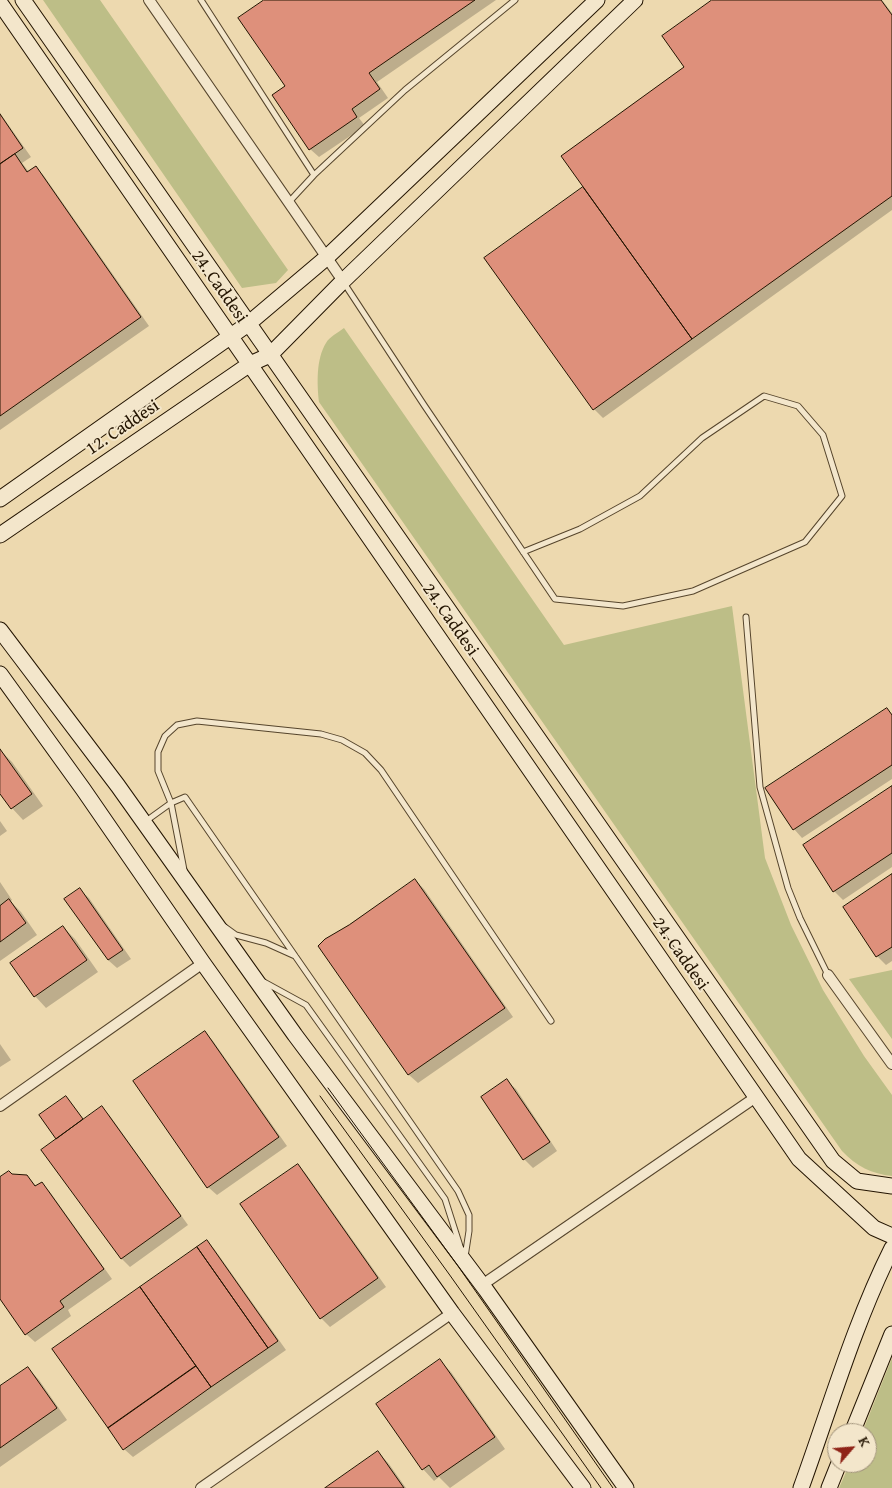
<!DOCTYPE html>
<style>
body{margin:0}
#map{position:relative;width:892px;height:1488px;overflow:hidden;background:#edd9af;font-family:"Gentium Book Plus",serif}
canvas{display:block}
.north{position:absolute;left:827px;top:1423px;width:50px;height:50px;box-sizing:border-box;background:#f3e6cb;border:1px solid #a0927a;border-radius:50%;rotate:63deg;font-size:14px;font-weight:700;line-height:20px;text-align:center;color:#231401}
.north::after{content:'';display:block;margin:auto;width:18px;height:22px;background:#8f2418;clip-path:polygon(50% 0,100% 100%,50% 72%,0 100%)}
</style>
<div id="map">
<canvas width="892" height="1488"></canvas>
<div class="north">K</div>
</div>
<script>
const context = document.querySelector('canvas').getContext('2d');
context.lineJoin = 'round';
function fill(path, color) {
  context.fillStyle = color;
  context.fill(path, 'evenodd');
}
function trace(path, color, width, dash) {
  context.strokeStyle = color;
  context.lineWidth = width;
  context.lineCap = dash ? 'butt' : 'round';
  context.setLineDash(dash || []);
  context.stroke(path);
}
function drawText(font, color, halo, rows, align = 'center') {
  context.font = font + ' "Gentium Book Plus",serif';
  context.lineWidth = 4;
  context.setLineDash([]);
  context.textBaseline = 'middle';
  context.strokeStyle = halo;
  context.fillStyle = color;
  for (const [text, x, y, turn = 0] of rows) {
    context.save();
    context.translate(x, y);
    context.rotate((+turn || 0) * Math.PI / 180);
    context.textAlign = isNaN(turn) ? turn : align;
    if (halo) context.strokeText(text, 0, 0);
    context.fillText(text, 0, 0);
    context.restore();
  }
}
fill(new Path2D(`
 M43 0H100L288 270 276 283 242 288Z
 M344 328 564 645 732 606 765 858 791 925 823 990 864 1056 892 1095V1176C872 1174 856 1166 842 1151L319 402C317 384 316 359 326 343 329 337 339 332 344 328Z
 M892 970V1039L849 979Z
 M892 1358V1488H839L850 1463H867V1433H862Z`), '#bdbe87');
fill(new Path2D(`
 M266 0H496L377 82 388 98 359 118 365 126 319 157 310 149 286 86Z
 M715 0H882L892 13V210L603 418 594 409 485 258 585 187 686 67Z
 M0 113 31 157 22 163 29 172 36 167 44 176 149 326 0 430Z
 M887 709 892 714V779L802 838 794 829Z
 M0 750 12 762 43 806 23 820 12 808 0 792Z
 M892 788V867L843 900 834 891Z
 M0 821 7 831 0 836Z
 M892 876V961L886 965 877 956 845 907Z
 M415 880 424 889 513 1017 418 1083 409 1075 320 946 326 940Z
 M0 882 12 900 10 901 21 912 37 935 0 961Z
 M80 890 89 898 131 959 117 968 108 960 66 900Z
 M63 927 75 939 98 972 46 1008 35 996Z
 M205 1032 213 1041 287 1146 217 1195 208 1187Z
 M0 1044 11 1060 0 1067Z
 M507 1081 516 1089 557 1151 533 1168 524 1159 482 1098Z
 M66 1097 84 1120 101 1108 110 1116 188 1225 130 1267 121 1258 58 1139 41 1115Z
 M298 1165 306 1174 386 1287 330 1327 321 1318Z
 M12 1175 27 1176 37 1187 41 1183 50 1192 112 1279 68 1310 71 1316 35 1342 26 1334 0 1297V1179Z
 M207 1241 215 1250 286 1350 133 1457 124 1449 54 1349Z
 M440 1361 451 1372 505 1449 450 1488 439 1477 434 1481 423 1469Z
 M28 1368 39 1380 67 1420 0 1467V1388Z
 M378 1452 389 1464 406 1488H327Z`), '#0003');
const building = new Path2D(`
 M264 0H475L369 73 380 89 352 109 357 117 309 150 272 95 285 86 238 18Z
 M712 0H881L892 15V196L692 339 561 156 684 67 662 36Z
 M0 114 23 148 0 164Z
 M15 154 27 172 36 166 141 317 0 416V164Z
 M583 187 692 339 593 410 484 258Z
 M887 708 892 715V765L793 830 765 788Z
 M0 749 32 794 11 809 0 794Z
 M892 786V853L833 892 803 845Z
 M892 874V947L876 957 843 907Z
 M415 879 505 1008 408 1075 318 946 325 939 349 925Z
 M80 888 123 950 108 960 64 899Z
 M9 899 26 923 0 942V906Z
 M63 926 87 960 34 997 10 963Z
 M205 1031 279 1137 207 1188 133 1081Z
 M507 1079 550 1142 523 1160 481 1097Z
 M66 1096 83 1119 56 1139 39 1115Z
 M102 1106 181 1216 121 1259 41 1150Z
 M298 1164 378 1278 320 1319 240 1204Z
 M9 1171 12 1174 27 1175 35 1186 42 1182 104 1269 60 1301 64 1307 25 1335 0 1299V1177Z
 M207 1240 278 1341 268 1348 197 1247Z
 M197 1247 268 1348 211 1387 140 1287Z
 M140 1287 196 1366 108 1428 52 1349Z
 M440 1359 495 1437 437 1477 429 1465 422 1470 376 1404Z
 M196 1366 211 1387 123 1450 108 1428Z
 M28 1367 57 1408 0 1448V1386Z
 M378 1451 404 1488H325Z`);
fill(building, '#de907b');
trace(building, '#231401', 1);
const lane = new Path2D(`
 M201 0 314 175
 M289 202 314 175 405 90 515 0
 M344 283 424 405 555 599 623 606 693 591 805 542 842 496 823 435 798 406 764 396 702 438 640 496 580 529 523 552
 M746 617 760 787 788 888 800 918 828 975
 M146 821 171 803 158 771V752L165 736 177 725 197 721 321 734 342 740 365 753 381 770 551 1021
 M184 870 171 803 185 797 458 1191 469 1215V1231L465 1257
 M225 927 236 935 266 943 295 956
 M264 982 306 1005 445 1199 460 1246`);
const street = new Path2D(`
 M149 0 343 281
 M828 975 892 1064
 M0 1106 203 963
 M482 1285 756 1097
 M201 1488 452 1313`);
const secondary = new Path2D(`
 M23 0 833 1161 857 1181 892 1186
 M0 3 799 1159 874 1228 892 1236
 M0 499 248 324 326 258 597 0
 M0 535 250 364 270 355 343 281 635 0
 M0 630 118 786 295 1035 486 1290 626 1488
 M0 674 83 789 203 963 452 1313 583 1488
 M852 1433 892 1334
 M801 1488C830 1408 854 1324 892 1248
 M829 1488 839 1463`);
trace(lane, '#56452c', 7);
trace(street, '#56452c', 12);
trace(secondary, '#231401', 17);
trace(lane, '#f3e6cb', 5);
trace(street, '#f3e6cb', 10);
trace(secondary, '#f3e6cb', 15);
trace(new Path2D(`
 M328 1088 458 1266 613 1488
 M320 1096 449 1274 601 1488`), '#231401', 1);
drawText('18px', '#231401', '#f3e6cb', [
 ["24. Caddesi",219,287,55],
 ["12. Caddesi",123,428,-34],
 ["24. Caddesi",450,620,55],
 ["24. Caddesi",680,954,55]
]);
</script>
